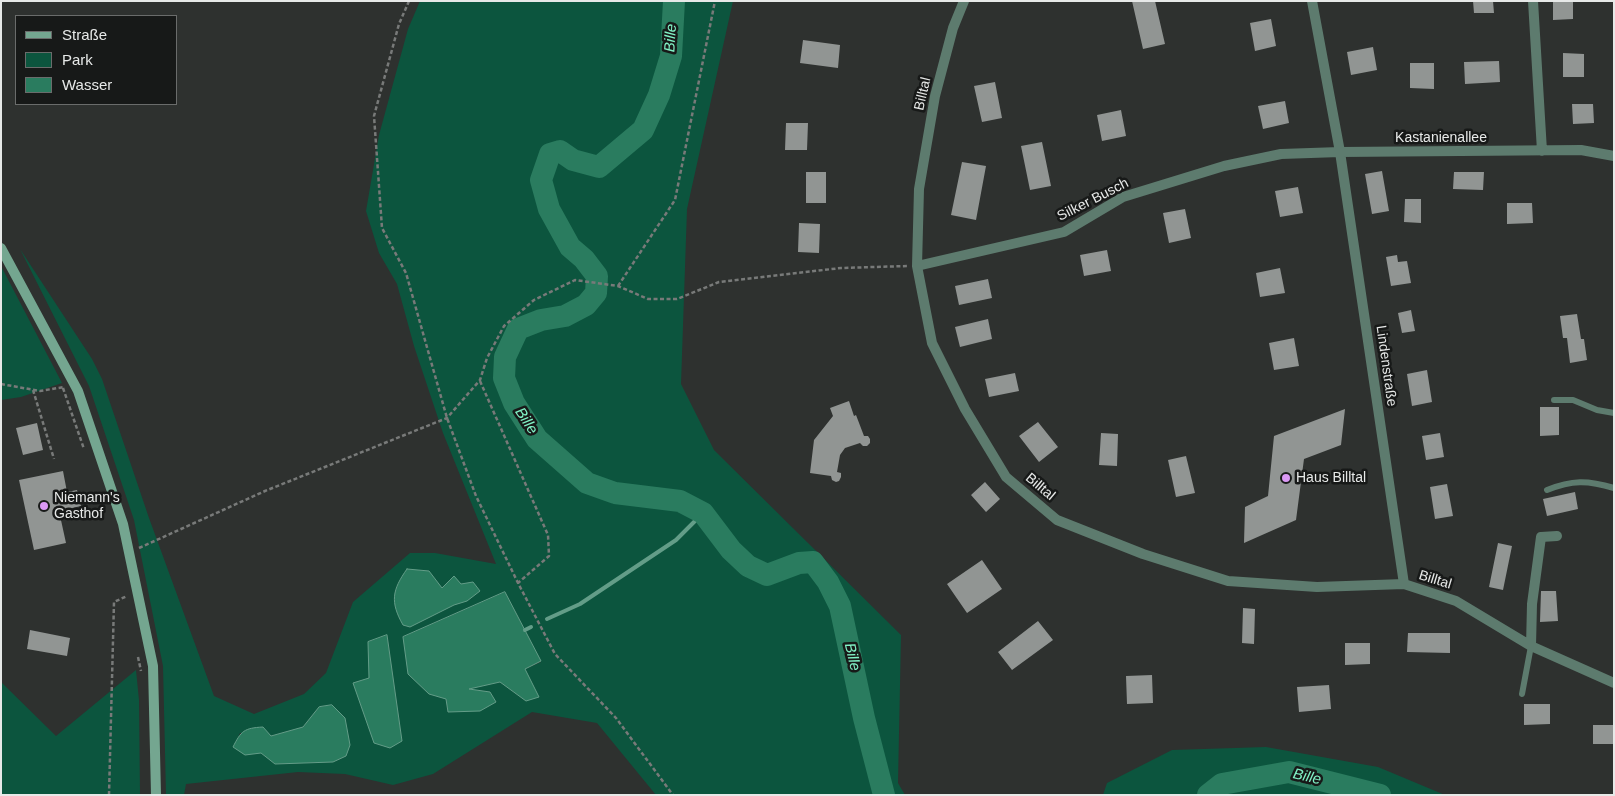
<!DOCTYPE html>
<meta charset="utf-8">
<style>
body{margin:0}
#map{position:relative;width:1615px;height:796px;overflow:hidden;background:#2e312f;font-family:Arial,sans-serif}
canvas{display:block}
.frame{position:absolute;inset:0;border:2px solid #e7e9e8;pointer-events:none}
.legend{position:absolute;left:15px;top:15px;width:162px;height:90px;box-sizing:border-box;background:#171918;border:1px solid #6a6c6b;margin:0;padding:6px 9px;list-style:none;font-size:15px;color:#e7e9e8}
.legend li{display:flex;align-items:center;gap:10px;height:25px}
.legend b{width:25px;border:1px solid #6a6c6b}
</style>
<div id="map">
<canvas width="1615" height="796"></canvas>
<div class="frame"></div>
<ul class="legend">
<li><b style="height:6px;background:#74a690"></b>Straße</li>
<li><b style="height:14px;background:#0c553e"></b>Park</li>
<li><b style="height:14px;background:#2a7c5f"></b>Wasser</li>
</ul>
</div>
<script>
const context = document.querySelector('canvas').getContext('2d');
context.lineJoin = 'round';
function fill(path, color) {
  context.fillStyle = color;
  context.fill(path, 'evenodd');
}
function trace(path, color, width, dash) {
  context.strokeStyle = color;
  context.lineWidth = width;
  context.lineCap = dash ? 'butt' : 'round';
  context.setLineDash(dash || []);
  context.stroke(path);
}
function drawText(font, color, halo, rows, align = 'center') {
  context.font = font + ' Arial,sans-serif';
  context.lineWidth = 5;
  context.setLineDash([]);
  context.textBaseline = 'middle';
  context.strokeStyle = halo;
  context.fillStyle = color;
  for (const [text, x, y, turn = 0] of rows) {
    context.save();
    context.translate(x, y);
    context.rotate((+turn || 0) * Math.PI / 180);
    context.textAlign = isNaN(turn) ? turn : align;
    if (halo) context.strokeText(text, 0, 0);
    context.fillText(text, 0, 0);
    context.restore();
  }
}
fill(new Path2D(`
 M420 1H733L687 209 681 384 714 450 901 635 898 783 905 795H656L597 723 532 712 433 774 393 785 345 774 298 772 186 784 184 795H166L163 666 134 520 89 386 20 249 92 359 102 379 149 518 214 696 254 714 304 694 326 673 353 602 410 553H435L496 564 443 433 414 346 397 284 379 253 366 211 379 135 408 29ZM505 592 541 662 525 669 526 701 500 682 467 689 490 692 496 702 448 712 446 699ZM387 635 402 741 353 684 369 678 370 672ZM319 707 346 756 333 762 275 764 261 753 234 747 240 733 271 736 303 727Z
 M1 266 62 383 21 397 1 400Z
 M136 670 139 700 140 795H1V682L56 736Z
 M1266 747 1378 767 1445 795H1103L1107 783 1172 750Z`), '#0c553e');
const water = new Path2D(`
 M407 569 429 571 442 588 454 576 461 584 473 582 480 591 467 601 454 605 410 627 403 625C390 602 392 590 407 569Z
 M505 592 541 661 525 669 539 697 526 701 500 682 469 689 490 692 496 702 480 711 448 712 446 699 429 694 408 674 403 637Z
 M387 635 402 741 390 748 374 743 353 683 369 678 368 642Z
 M332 705 345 718 350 745 346 756 333 762 275 764 261 753 245 755 233 747C241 731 244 728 263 727L271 736 303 727 319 707Z`);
fill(water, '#2a7c5f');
trace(water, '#639d88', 1);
trace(new Path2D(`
 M547 619 580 604 676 540 703 513
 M525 630 531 627`), '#639d88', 4);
trace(new Path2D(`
 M674 1 671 56 659 95 643 130 599 167 573 160 560 151 550 154 541 180 549 209 570 247 584 259 597 276 596 293 586 305 565 316 541 320 518 329 505 357 504 378 514 403 537 439 587 483 615 493 680 501 703 513 731 550 748 566 767 575 799 563 813 562 828 582 840 606 864 718 884 795
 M1208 795 1222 784 1289 772 1380 795`), '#2a7c5f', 22);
fill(new Path2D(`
 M1132 1H1155L1165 44 1143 49Z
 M1473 1H1493L1494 13H1474Z
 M1553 1H1573V19L1553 20Z
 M1271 19 1276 46 1255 51 1250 23Z
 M803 40 840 45 838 68 800 63Z
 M1373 47 1377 70 1351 75 1347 52Z
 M1563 53 1584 54V77H1563Z
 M1499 61 1500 82 1465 84 1464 62Z
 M1410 63H1434V89L1410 88Z
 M995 82 1002 118 982 122 974 86Z
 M1285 101 1289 123 1263 129 1258 106Z
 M1572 104H1593L1594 123 1573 124Z
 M1121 110 1126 136 1102 141 1097 115Z
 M786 123H808L807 150H785Z
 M1042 142 1051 186 1030 190 1021 146Z
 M962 162 986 166 976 220 951 215Z
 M1382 171 1389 211 1372 214 1365 174Z
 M806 172H826V203H806Z
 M1454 172H1484L1483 190 1453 189Z
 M1298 187 1303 213 1280 217 1275 191Z
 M1405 199H1421V223L1404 222Z
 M1507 203H1532L1533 223 1507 224Z
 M1185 209 1191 238 1169 243 1163 213Z
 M799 223 820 224 819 253 798 252Z
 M1107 250 1111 271 1084 276 1080 255Z
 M1397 255 1398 262 1407 261 1411 283 1391 286 1386 257Z
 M1280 268 1285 293 1260 297 1256 273Z
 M988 279 992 298 959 305 955 286Z
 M1411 310 1415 331 1402 333 1398 313Z
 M1577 314 1581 339H1584L1587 360 1570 363 1567 338H1563L1560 316Z
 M988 319 992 339 960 347 955 327Z
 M1294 338 1299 366 1274 370 1269 343Z
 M1427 370 1432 402 1412 406 1407 374Z
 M1015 373 1019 391 989 397 985 379Z
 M849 401 854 416 856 415 864 436H868L870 439V443L867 446H863L860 443 845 448 840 455 837 472 841 473V477L839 481 836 482 832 480 831 476 810 473 814 440 833 416 830 408Z
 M1540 407H1559V435L1540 436Z
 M1345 409 1341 445 1304 459 1296 520 1244 543 1245 507 1268 496 1274 436Z
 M1038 422 1058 447 1039 462 1019 436Z
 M37 423 43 450 23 455 16 428Z
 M1101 433 1118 434 1117 466 1099 465Z
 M1440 433 1444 457 1426 460 1422 436Z
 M1186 456 1195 493 1176 497 1168 460Z
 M63 471 67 492 77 490 81 506 59 511 66 543 34 550 19 480Z
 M985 482 1000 499 986 512 971 495Z
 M1447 484 1453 516 1435 519 1430 487Z
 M1575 492 1578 509 1547 516 1543 499Z
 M1498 543 1512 546 1503 590 1489 587Z
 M982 560 1002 589 967 613 947 584Z
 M1541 591H1556L1558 621 1540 622Z
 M1243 608 1255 609 1254 644 1242 643Z
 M1038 621 1053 640 1012 670 998 652Z
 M30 630 70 638 67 656 27 649Z
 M1408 633H1450V653L1407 652Z
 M1345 643H1370V664L1345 665Z
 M1152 675 1153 703 1127 704 1126 676Z
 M1329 685 1331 709 1299 712 1297 687Z
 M1524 704H1550V724L1524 725Z
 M1593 725H1614V744H1593Z`), '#919593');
trace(new Path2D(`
 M409 1 399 24 374 116 382 228 406 273 447 418 476 496 518 583 555 654 616 718 673 795
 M618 286 675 200 715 1
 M480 381 548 535 549 556 518 583
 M1 384 40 391 64 387
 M63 388 84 449
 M33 390 54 459
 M139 548 265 491 447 418 480 380 487 358 504 326 534 300 575 280 618 286 648 299H677L719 282 841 268 908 266
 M138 657 141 671
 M109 795 114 602 127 596`), '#787a79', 2.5, [4, 2.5]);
trace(new Path2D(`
 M1554 400H1573L1597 410 1614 413
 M1547 490C1572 480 1587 480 1614 488
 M1522 694 1531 646`), '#5d7b6e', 6);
trace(new Path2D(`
 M964 1 953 28 935 96 919 189 917 266 932 343 965 409 1006 477 1057 520 1143 554 1228 581 1317 587 1404 584 1456 601 1531 646 1614 683
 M1312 1 1340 152 1404 584
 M1533 1 1542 151
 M917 266 1064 232 1123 197 1224 166 1281 154 1340 152 1581 150 1614 156
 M1531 646 1532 604 1541 537 1557 536`), '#5d7b6e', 10);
trace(new Path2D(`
 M1 248 78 391 123 524 153 666 156 795`), '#74a690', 10);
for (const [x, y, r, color] of [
 [1286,478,5,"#db99f5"],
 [44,506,5,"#db99f5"]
]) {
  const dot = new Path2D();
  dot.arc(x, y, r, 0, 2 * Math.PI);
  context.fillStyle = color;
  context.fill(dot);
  trace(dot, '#171918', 2);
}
drawText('14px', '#e7e9e8', '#171918', [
 ["Billtal",923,94,-77],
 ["Kastanienallee",1441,138],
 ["Silker Busch",1093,200,-27],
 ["Lindenstraße",1386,366,82],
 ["Billtal",1040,487,40],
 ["Billtal",1435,580,17]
]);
drawText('14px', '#e7e9e8', '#171918', [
 ["Haus Billtal",1296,478],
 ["Niemann's",54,498],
 ["Gasthof",54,514]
], 'left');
drawText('italic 15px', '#82f3c7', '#171918', [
 ["Bille",671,38,-86],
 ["Bille",526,421,57],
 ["Bille",852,657,77],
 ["Bille",1307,777,13]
]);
</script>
